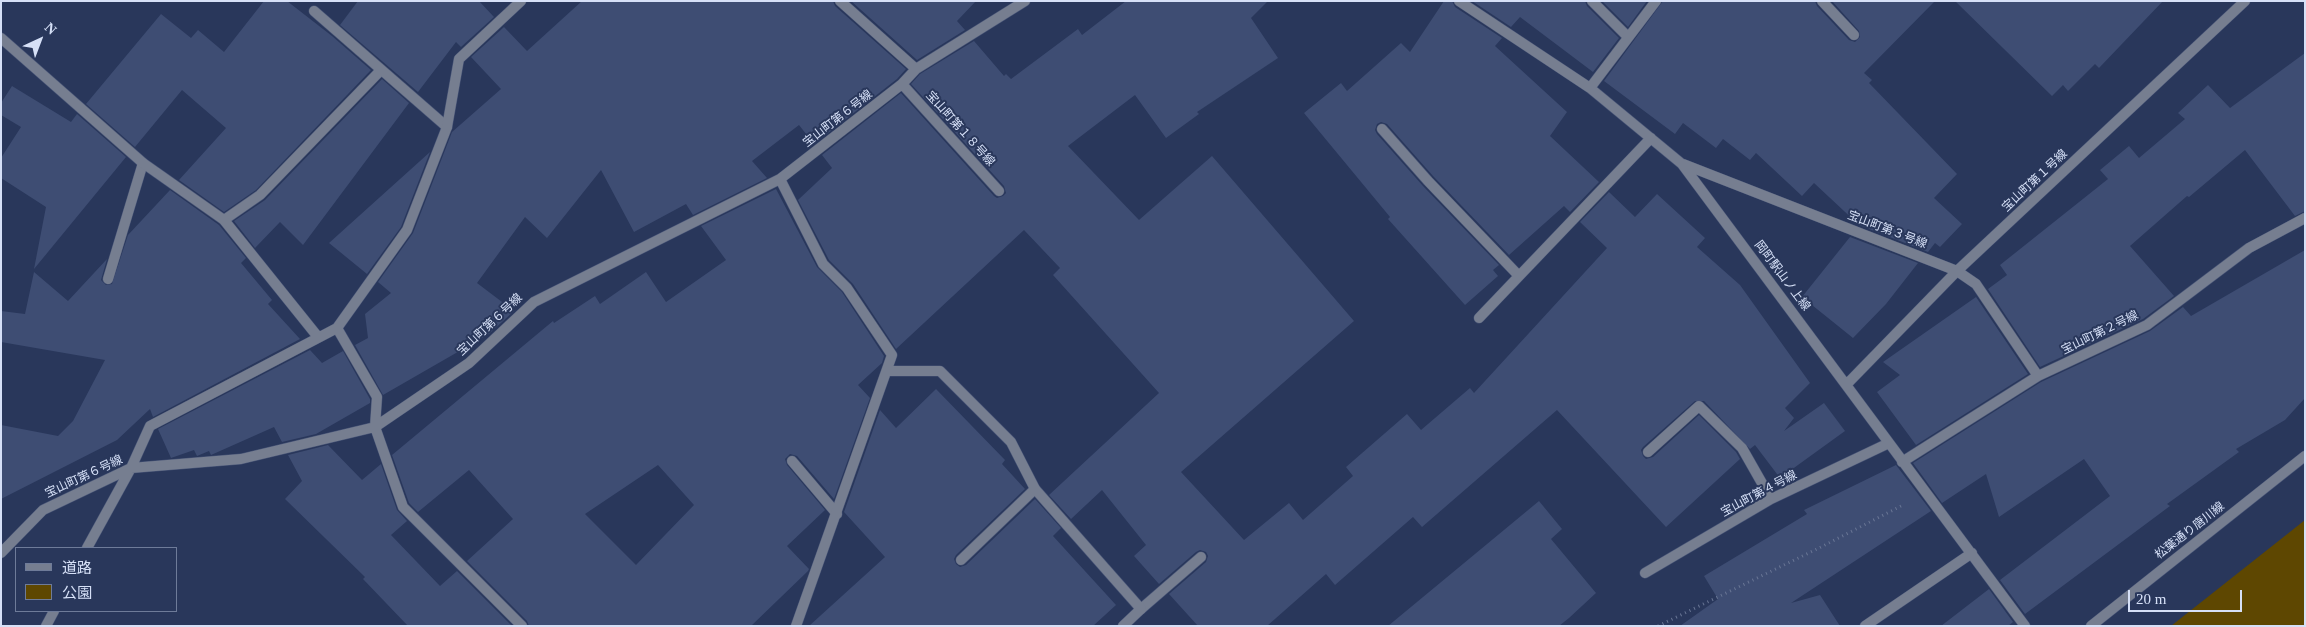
<!DOCTYPE html>
<meta charset="utf-8">
<style>
body{margin:0}
#map{position:relative;width:2306px;height:627px;overflow:hidden;background:#29375b;font-family:"Times New Roman","Noto Sans JP",serif}
canvas{display:block}
.frame{position:absolute;inset:0;border:2px solid #d6e0f7;pointer-events:none}
.legend{position:absolute;left:15px;top:547px;width:162px;height:65px;box-sizing:border-box;background:#29375b;border:1px solid #6e7b99;margin:0;padding:6px 9px;list-style:none;font-size:15px;color:#d6e0f7}
.legend li{display:flex;align-items:center;gap:10px;height:25px}
.legend b{width:25px;border:1px solid #6e7b99}
.north{position:absolute;left:15px;top:15px;width:50px;height:50px;-webkit-text-stroke:4px #29375b;paint-order:stroke;rotate:43deg;font-size:14px;font-weight:700;line-height:20px;text-align:center;color:#d6e0f7}
.north::after{content:'';display:block;margin:auto;width:18px;height:22px;background:#d6e0f7;clip-path:polygon(50% 0,100% 100%,50% 72%,0 100%)}
.scale{position:absolute;left:2128px;top:590px;width:114px;height:22px;box-sizing:border-box;border:2px solid #d6e0f7;border-top:0;padding-left:6px;font-size:15px;line-height:18px;white-space:nowrap;color:#d6e0f7;-webkit-text-stroke:4px #29375b;paint-order:stroke}
</style>
<div id="map">
<canvas width="2306" height="627"></canvas>
<div class="frame"></div>
<ul class="legend">
<li><b style="height:6px;background:#767e90"></b>道路</li>
<li><b style="height:14px;background:#5e4701"></b>公園</li>
</ul>
<div class="north">N</div>
<div class="scale">20 m</div>
</div>
<script>
const context = document.querySelector('canvas').getContext('2d');
context.lineJoin = 'round';
function fill(path, color) {
  context.fillStyle = color;
  context.fill(path, 'evenodd');
}
function trace(path, color, width, dash) {
  context.strokeStyle = color;
  context.lineWidth = width;
  context.lineCap = dash ? 'butt' : 'round';
  context.setLineDash(dash || []);
  context.stroke(path);
}
function drawText(font, color, halo, rows, align = 'center') {
  context.font = font + ' "Times New Roman","Noto Sans JP",serif';
  context.lineWidth = 4;
  context.setLineDash([]);
  context.textBaseline = 'middle';
  context.strokeStyle = halo;
  context.fillStyle = color;
  for (const [text, x, y, turn = 0] of rows) {
    context.save();
    context.translate(x, y);
    context.rotate((+turn || 0) * Math.PI / 180);
    context.textAlign = isNaN(turn) ? turn : align;
    if (halo) context.strokeText(text, 0, 0);
    context.fillText(text, 0, 0);
    context.restore();
  }
}
fill(new Path2D(`
 M2305 520V626H2171Z`), '#5e4701');
fill(new Path2D(`
 M264 1H287L332 36 371 70 256 190 224 212 179 180 226 128 182 90 135 147 86 104 161 14 191 38 198 30 224 52Z
 M358 1H479L494 17 461 47 456 42 418 92 340 25Z
 M582 1H833L835 6 906 69 897 79 814 144 799 125 752 161 767 178 693 215 686 204 634 232 601 170 547 238 525 217 477 283 514 311 489 334 383 395 355 345 368 338 365 314 391 293 378 282 413 233 452 132 501 89 471 57 504 27 527 51Z
 M851 1H976L957 21 965 30 917 60Z
 M1126 1H1268L1251 18 1278 58 1197 112 1199 114 1166 138 1135 95 1068 146 1139 220 1212 156 1354 321 1181 472 1244 540 1289 503 1303 520 1353 476 1346 467 1407 414 1421 430 1470 388 1474 393 1607 248 1580 222 1609 192 1635 217 1657 194 1705 238 1697 247 1740 285 1810 383 1785 408 1794 418 1784 431 1824 403 1845 431 1780 478 1755 445 1750 449 1704 401H1695L1643 447 1641 450 1643 456 1646 459 1653 457 1699 415 1736 452 1740 459 1666 527 1557 410 1422 527 1413 517 1335 585 1326 574 1267 626H1198L1169 594 1206 562 1208 556 1206 552 1200 550 1196 552 1159 584 1134 556 1146 545 1102 490 1071 519 1049 495 1159 393 1053 275 1060 268 1024 230 896 349 853 284 829 260 798 200 832 168 822 155 901 93 994 196 997 198 1003 196 1006 193 1004 186 911 84 920 74 974 41 1004 76 1006 74 1011 79 1078 29 1082 35Z
 M1444 1H1452L1455 7 1502 38 1495 46 1567 112 1550 136 1599 182 1570 212 1564 206 1509 255 1433 176 1387 124 1381 122 1377 124 1375 130 1377 134 1423 186 1499 265 1493 270 1498 276 1465 305 1388 219 1390 217 1304 113 1341 83 1347 91 1401 43 1410 52Z
 M1472 1H1585L1587 6 1619 38 1593 72 1520 17 1511 27Z
 M1602 1H1647L1628 27Z
 M1663 1H1815L1817 6 1849 40 1855 42 1860 37 1859 31 1832 1H1935L1864 73 1872 80 1869 83 1957 174 1934 198 1962 224 1940 247 1935 243 1928 252 1859 225 1814 183 1802 196 1756 153 1750 160 1723 139 1716 148 1683 123 1675 134 1604 81Z
 M1955 1H2163L2099 68 2095 64 2068 91 2063 85 2052 96Z
 M2305 53V211L2295 216 2245 150 2189 197 2187 196 2130 246 2174 296 2143 319 2040 367 1988 289 2007 275 2000 265 2108 179 2100 170 2129 146 2139 158 2185 119 2178 113 2208 85 2230 108Z
 M382 79 409 103 303 245 280 222 255 248 234 221 265 200Z
 M12 86 71 122 77 114 126 157 34 269 46 207 1 178V158L21 127 1 115V103Z
 M430 152 401 227 367 274 329 243Z
 M776 189 817 267 842 292 884 356 882 363 858 385 870 398 834 499 797 456 790 454 785 459 787 465 825 510 787 546 809 569 808 571 751 626H529L527 621 467 561 513 519 469 470 418 512 409 503 392 455 553 321 554 323 595 296 600 304 646 272 666 302 726 260 701 226ZM658 465 694 505 636 565 585 514Z
 M170 190 219 225 246 258 241 263 272 300 268 304 300 339 153 417 150 409 117 440 1 499V425L58 436 73 421 105 360 1 342V311L25 314 34 272 68 301 107 259 101 280 106 285 112 284 128 235Z
 M1850 237 1918 263 1886 304 1853 338 1802 297Z
 M2305 250V398L2285 420 2236 449 2239 452 2167 504 2170 506 2025 614 2000 580 2110 496 2084 459 1999 517 1986 474 1942 503 1913 463 2041 382 2150 331 2183 307 2191 316Z
 M1976 297 2028 374 1916 445 1877 392 1900 375 1883 362Z
 M310 350 322 363 343 351 370 399V403L316 434 282 442 274 427 211 455 209 451 197 456 194 450 171 458 158 429Z
 M936 389 1005 460 1002 464 1025 489 956 555 954 559 956 564 960 567 966 565 1035 499 1061 528 1053 536 1116 605 1093 626H809L885 557 844 512 880 410 896 428Z
 M328 445 362 480 381 464 397 510 407 521 391 535 440 586 457 571 512 626H408L363 579 365 577 285 499 302 481 288 455Z
 M1896 465 1931 511 1791 603 1820 595 1840 626H1680L1718 599 1704 576 1807 514 1804 510Z
 M1539 501 1562 529 1551 539 1596 593 1569 618 1559 626H1388Z
 M1989 589 2013 622 2008 626H1941Z`), '#3e4d73');
const service = new Path2D(`
 M314 11 447 127
 M224 220 260 195 381 70
 M108 279 143 163
 M792 461 837 514
 M961 560 1035 489
 M1141 609 1201 557`);
const minor = new Path2D(`
 M840 1 916 69
 M1459 1 1590 88 1682 164 2025 626
 M1592 1 1628 37
 M1822 1 1854 35
 M1 38 143 163 224 220 318 337
 M902 84 999 191
 M1590 88 1656 1
 M1382 129 1428 181 1519 276
 M1683 164 1957 271 1976 284 2038 376
 M780 179 823 264 847 288 892 355 796 626
 M1479 318 1651 138
 M337 328 377 397 375 427 403 507 522 626
 M887 371H940L1011 442 1035 489 1141 609 1123 626
 M1847 384 1957 271 2245 1
 M1648 452 1699 406 1742 448 1771 499
 M1902 462 2038 376 2147 325 2249 248 2305 218
 M87 548 131 468 150 426 337 328 407 230 447 127 459 59 521 1
 M1 553 43 510 131 468 241 459 375 427 469 363 534 302 780 179 902 84 916 69 1025 1
 M1645 573 1771 499 1889 443
 M46 626 54 611
 M1865 626 1972 553`);
const tertiary = new Path2D(`
 M2091 626 2305 456`);
trace(service, '#485577', 11);
trace(minor, '#485577', 11);
trace(tertiary, '#485577', 11);
trace(new Path2D(`
 M1658 626 1819 548 1903 505`), '#697695', 3, [1, 4]);
trace(service, '#767e90', 10);
trace(minor, '#767e90', 10);
trace(tertiary, '#767e90', 10);
drawText('12px', '#d6e0f7', '#29375b', [
 ["宝山町第６号線",838,119,-38],
 ["宝山町第１８号線",960,129,48],
 ["宝山町第１号線",2035,181,-43],
 ["宝山町第３号線",1887,230,21],
 ["岡町駅山ノ上線",1782,276,53],
 ["宝山町第６号線",490,325,-43],
 ["宝山町第２号線",2100,333,-26],
 ["宝山町第６号線",84,477,-25],
 ["宝山町第４号線",1759,494,-28],
 ["松葉通り唐川線",2190,531,-38]
]);
</script>
